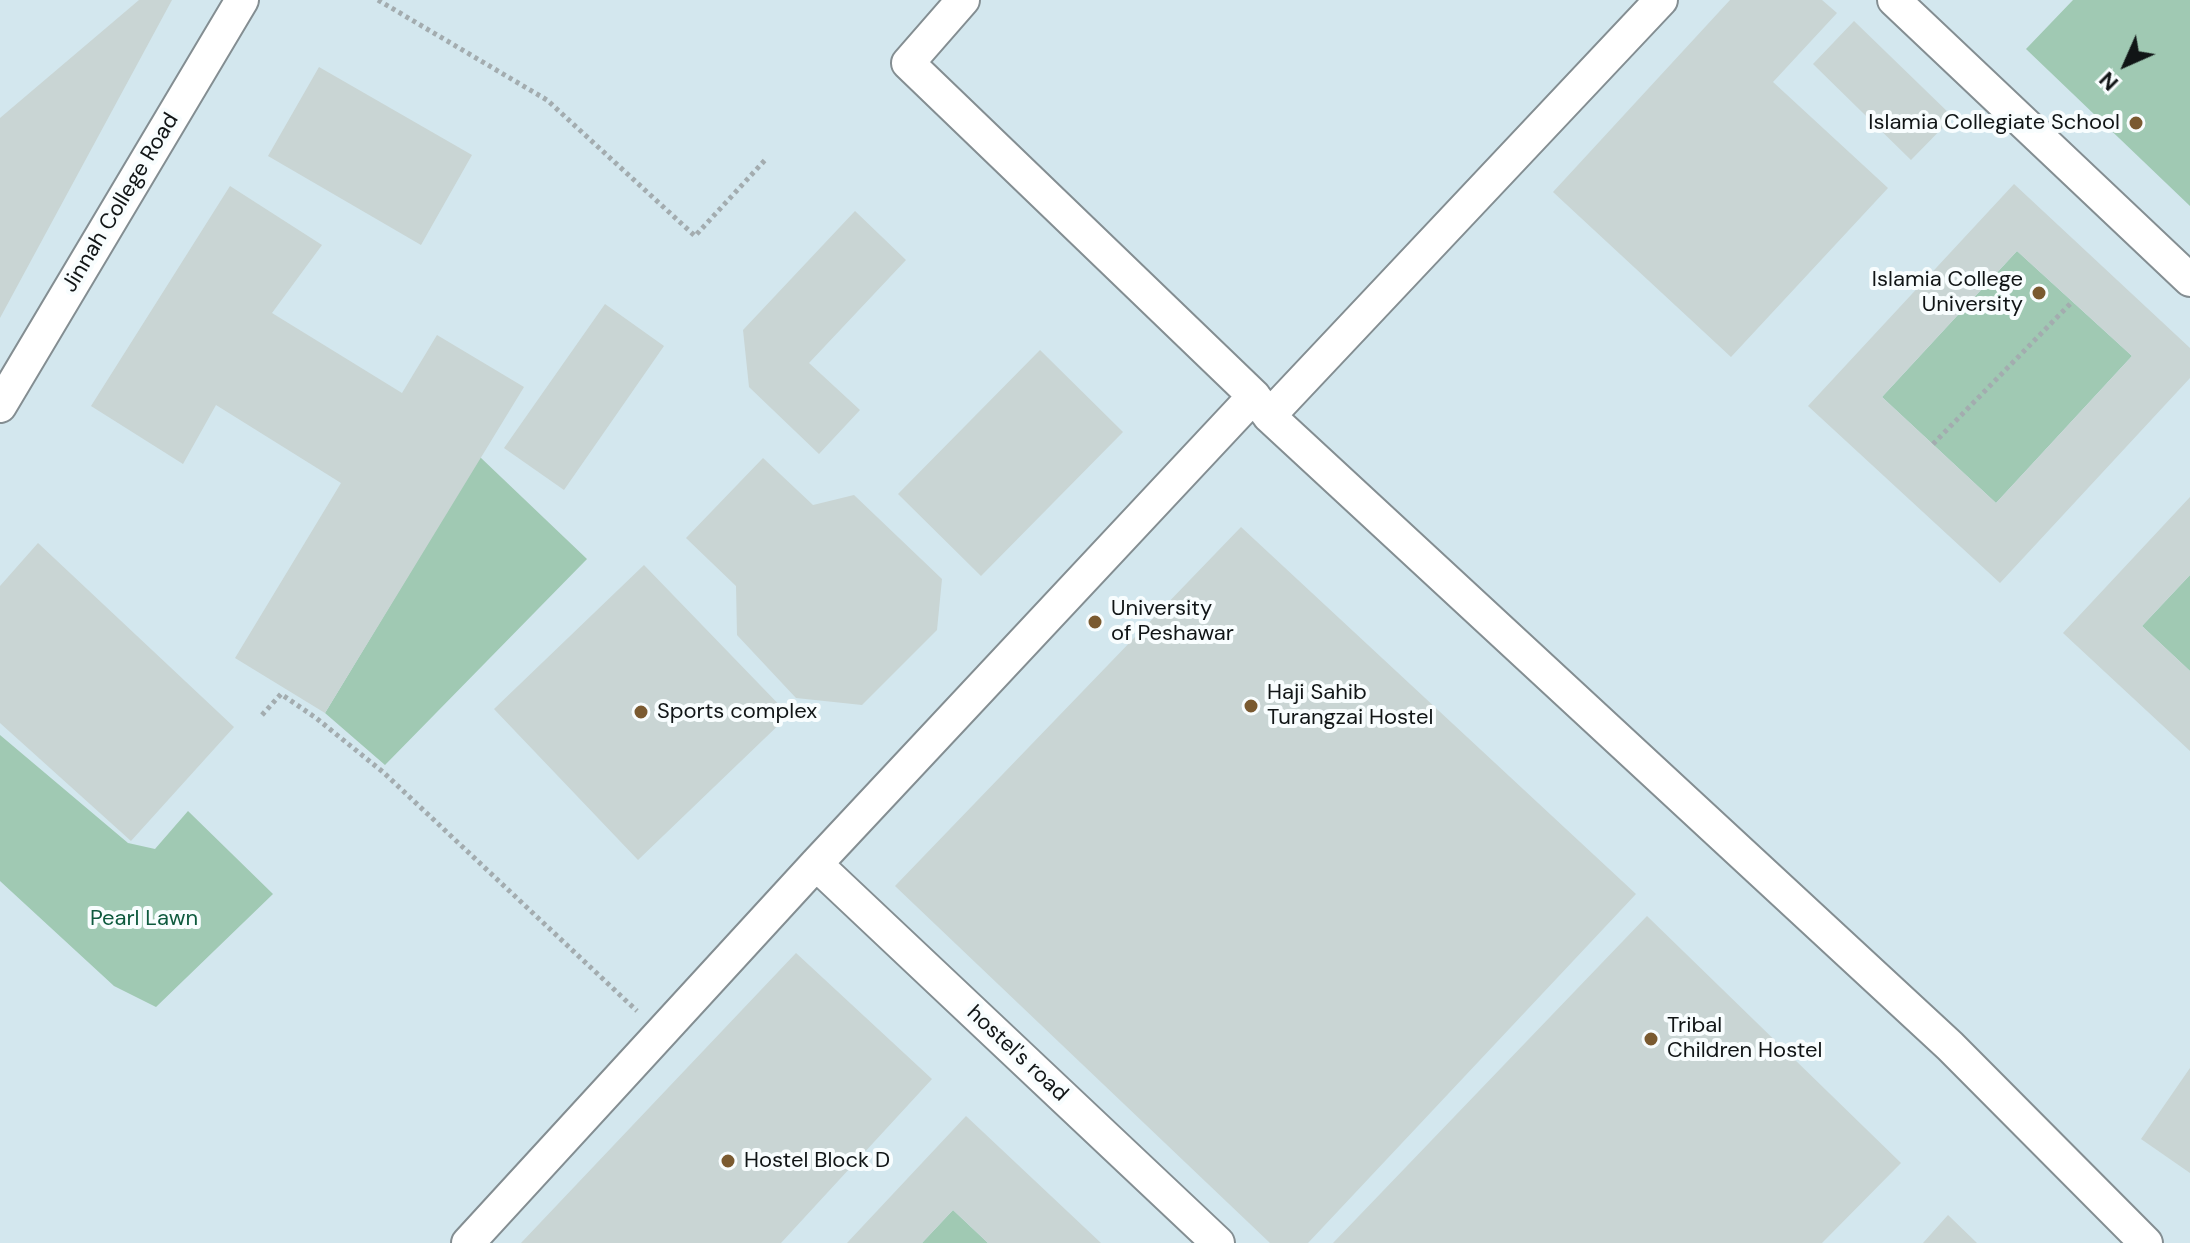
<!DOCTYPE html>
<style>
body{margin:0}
#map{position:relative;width:2190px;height:1243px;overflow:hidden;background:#e5f1f5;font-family:"DM Sans",sans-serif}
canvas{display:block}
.north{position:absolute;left:2086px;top:24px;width:80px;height:80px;-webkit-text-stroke:6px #f8fdfe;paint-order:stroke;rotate:225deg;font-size:22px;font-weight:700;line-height:32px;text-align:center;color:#111516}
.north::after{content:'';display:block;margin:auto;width:28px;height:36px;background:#111516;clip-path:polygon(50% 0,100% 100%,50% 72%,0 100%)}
</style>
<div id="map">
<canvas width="2190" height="1243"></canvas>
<div class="north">N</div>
</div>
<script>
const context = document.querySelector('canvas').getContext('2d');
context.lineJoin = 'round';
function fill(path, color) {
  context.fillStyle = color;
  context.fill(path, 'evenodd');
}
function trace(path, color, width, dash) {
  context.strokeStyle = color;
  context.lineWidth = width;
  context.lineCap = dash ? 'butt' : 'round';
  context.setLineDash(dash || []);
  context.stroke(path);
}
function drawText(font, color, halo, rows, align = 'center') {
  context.font = font + ' "DM Sans",sans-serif';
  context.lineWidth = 8;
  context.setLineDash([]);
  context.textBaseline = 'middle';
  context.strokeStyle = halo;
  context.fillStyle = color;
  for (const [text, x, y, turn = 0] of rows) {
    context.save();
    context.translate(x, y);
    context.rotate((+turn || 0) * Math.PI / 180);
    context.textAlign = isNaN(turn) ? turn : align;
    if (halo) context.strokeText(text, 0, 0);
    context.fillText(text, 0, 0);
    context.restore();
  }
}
fill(new Path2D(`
 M0 0H2190V1243H0Z`), '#d3e7ee');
fill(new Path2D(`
 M2073 0H2190V206L2026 49Z
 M2017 251 2132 356 1996 503 1882 397Z
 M480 457 587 559 385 765 325 713Z
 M2190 575V671L2142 626Z
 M0 735 128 843 155 849 188 811 273 894 156 1007 114 986 0 881Z
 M953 1210 988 1243H922Z`), '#a0c9b3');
fill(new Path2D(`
 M139 0H172L0 318V118Z
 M1730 0H1822L1837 13 1773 82 1888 188 1731 357 1553 192Z
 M1854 21 1953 117 1911 160 1813 64Z
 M319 67 472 155 421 245 268 156Z
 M2014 184 2190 348V378L2000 583 1808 406ZM2017 251 2132 356 1996 503 1882 397Z
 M230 186 322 245 272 313 402 393 437 335 524 387 325 713 235 658 341 483 216 405 183 464 91 406Z
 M855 211 906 260 809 363 860 410 819 454 749 387 743 330Z
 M605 304 664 346 564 490 504 448Z
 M1040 350 1123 432 981 576 898 494Z
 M763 458 813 505 854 495 942 579 937 630 862 705 796 698 737 635 736 586 686 538Z
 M2190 497V575L2142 626 2190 671V751L2063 633Z
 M1241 527 1636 894 1308 1243H1270L895 886Z
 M38 543 234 727 131 841 0 723V586Z
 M644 565 789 715 638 860 494 709Z
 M1647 916 1901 1163 1822 1243H1333Z
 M796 953 932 1079 781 1243H521Z
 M2190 1068V1173L2141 1139Z
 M966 1116 1101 1243H988L953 1210 922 1243H847Z
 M1948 1215 1977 1243H1923Z`), '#c9d5d4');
const street = new Path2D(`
 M963 0 908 63 1254 396 1269 416 1950 1046 2146 1243
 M1894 0 2190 280
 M0 406 242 0
 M1269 416 1661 0
 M816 864 1218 1243
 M468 1243 816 864 1254 396`);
trace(street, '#848e92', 36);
trace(new Path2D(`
 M378 0 547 100 695 236 766 159
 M1933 444 2072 302
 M262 715 281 694 316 718 383 772 637 1011`), '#a3acaf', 5, [4, 4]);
trace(street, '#fff', 32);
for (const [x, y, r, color] of [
 [2136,123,8,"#7a5a30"],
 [2039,293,8,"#7a5a30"],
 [1095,622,8,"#7a5a30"],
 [1251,706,8,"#7a5a30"],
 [641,712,8,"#7a5a30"],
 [1651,1039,8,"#7a5a30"],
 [728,1161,8,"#7a5a30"]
]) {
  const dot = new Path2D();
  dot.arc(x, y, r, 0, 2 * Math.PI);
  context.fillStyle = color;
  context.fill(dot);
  trace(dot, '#f8fdfe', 3);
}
drawText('22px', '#111516', '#f8fdfe', [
 ["Islamia Collegiate School",2120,123,"right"],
 ["Islamia College",2023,280,"right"],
 ["University",2023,305,"right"],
 ["University",1111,609],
 ["of Peshawar",1111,634],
 ["Haji Sahib",1267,693],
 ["Turangzai Hostel",1267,718],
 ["Sports complex",657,712],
 ["Tribal",1667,1026],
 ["Children Hostel",1667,1051],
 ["Hostel Block D",744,1161]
], 'left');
drawText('22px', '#111516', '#f8fdfe', [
 ["Jinnah College Road",121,203,-59],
 ["hostel's road",1017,1054,43]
]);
drawText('22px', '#0e5a3e', '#f8fdfe', [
 ["Pearl Lawn",144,919]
]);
</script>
